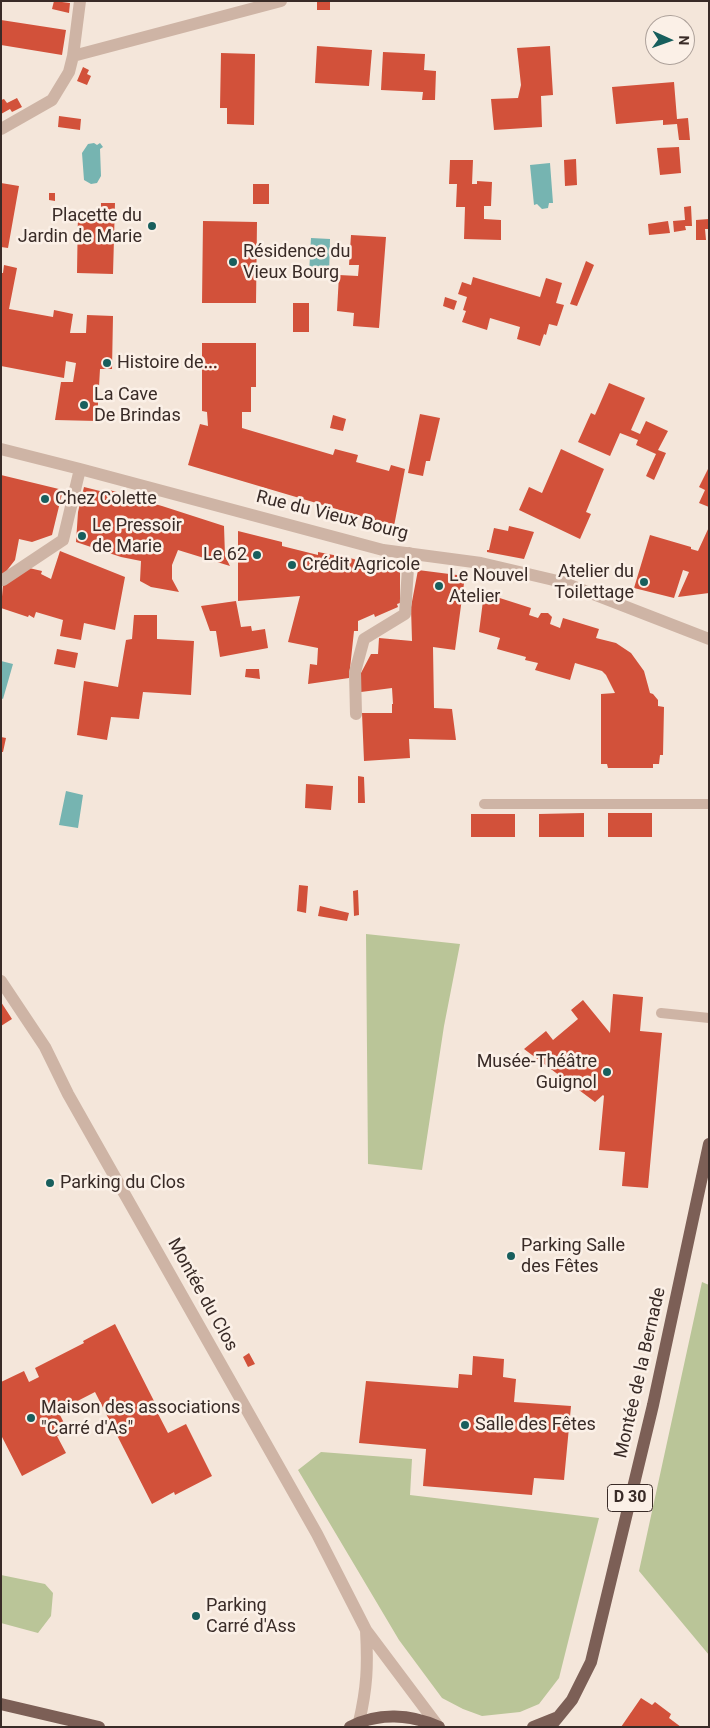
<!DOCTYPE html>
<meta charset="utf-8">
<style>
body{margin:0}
#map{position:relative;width:710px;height:1728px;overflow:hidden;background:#f4e6da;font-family:Roboto,sans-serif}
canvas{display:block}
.frame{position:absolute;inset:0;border:2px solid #392b27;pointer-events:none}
.north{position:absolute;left:645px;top:15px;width:50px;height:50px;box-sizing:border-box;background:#fbf0e7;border:1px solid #ada19a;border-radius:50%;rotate:92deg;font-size:14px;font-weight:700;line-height:20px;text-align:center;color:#392b27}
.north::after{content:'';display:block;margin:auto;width:18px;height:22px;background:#185f5d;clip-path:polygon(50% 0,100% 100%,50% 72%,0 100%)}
</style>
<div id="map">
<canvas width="710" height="1728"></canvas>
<div class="frame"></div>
<div class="north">N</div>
</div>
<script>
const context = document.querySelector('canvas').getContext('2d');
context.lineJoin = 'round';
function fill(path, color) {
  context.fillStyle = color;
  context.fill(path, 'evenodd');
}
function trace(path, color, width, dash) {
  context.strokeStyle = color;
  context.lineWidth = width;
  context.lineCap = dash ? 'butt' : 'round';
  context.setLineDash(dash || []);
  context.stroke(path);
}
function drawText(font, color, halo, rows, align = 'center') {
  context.font = font + ' Roboto,sans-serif';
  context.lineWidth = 5;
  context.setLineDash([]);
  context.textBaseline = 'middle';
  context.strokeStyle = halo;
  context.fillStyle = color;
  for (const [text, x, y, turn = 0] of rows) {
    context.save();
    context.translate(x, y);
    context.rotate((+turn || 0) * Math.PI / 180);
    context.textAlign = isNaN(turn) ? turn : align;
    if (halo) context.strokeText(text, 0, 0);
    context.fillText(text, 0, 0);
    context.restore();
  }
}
fill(new Path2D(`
 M366 934 460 944 444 1026 422 1170 368 1164Z
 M702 1282 709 1285V1655L639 1571Z
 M321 1452 412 1459 410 1495 599 1518 559 1678 539 1704 520 1712 482 1716 463 1709 442 1698 399 1640 298 1470Z
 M1 1575 45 1584 53 1593 51 1616 38 1633 1 1623Z`), '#bac598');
fill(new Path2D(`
 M94 143 97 145 100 143 103 147 100 149 101 176 97 183 91 184 84 180 82 153 88 144Z
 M550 163 553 203H549L548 208 542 209 537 204 534 205 530 165Z
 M311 238 330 239 329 275H325L320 280H316L313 274H309Z
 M1 661 13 664 3 699 1 698Z
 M66 791 83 795 78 828 59 825Z`), '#76b4b1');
fill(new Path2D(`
 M54 1 70 3 69 13 52 9Z
 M317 1H330V10H317Z
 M1 20 66 30 62 55 1 45Z
 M317 46 372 50 369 86 315 83Z
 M550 46 553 95 541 96 542 127 494 130 491 99 518 98 521 85 517 48Z
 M383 52 425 54 424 70 436 71 435 100H422L423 92 381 90Z
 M221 53 255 54 254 125 227 124V108H220Z
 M83 67 89 70 87 74 91 76 87 85 77 81Z
 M674 82 677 119 688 118 690 140H679L677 124 663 125V120L616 124 612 87Z
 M17 98 22 107 12 112 10 109 1 114V100L4 99 7 103Z
 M59 116 81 119 80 130 58 127Z
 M679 147 681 173 660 175 657 148Z
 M576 159 577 185 565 186 564 160Z
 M450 160H473L472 184H477V181L492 182 491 206H484V219L501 220V240L464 239 465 207H456L457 184H449Z
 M1 183 19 186 8 248 1 247Z
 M253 184H269V204H253Z
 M49 193H55V201L49 200Z
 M101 203H115L113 274 77 273 78 210H101Z
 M691 206 692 226H685L686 230 674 232 673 221 685 220 684 207Z
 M709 219V229H705L706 240H696V220Z
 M203 221 257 222 256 303H202Z
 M668 221 670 233 649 235 648 224Z
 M351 235 386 237 379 328 353 326 354 313 337 311 339 275 358 276 359 265H349Z
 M586 261 594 265 577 306 570 304Z
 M4 265 17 268 9 309 53 317 54 310 73 314 70 333H86L87 315 113 316 112 369H100L97 421 55 420 61 382H73L76 363 66 361 64 378 1 366V273H3Z
 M473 277 540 297 546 278 562 283 556 303 564 305 557 326 549 324 546 335 544 334 540 346 517 339 520 327 490 318 487 330 462 322 466 311 463 310 467 297 458 294 462 282 471 285Z
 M445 297 457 301 454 310 443 306Z
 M293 303H309V332H293Z
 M202 343H256V387H251V412H242V428L333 455 335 449 358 455 356 462 389 471 391 465 405 469 394 526 188 465 200 424 208 426 207 412 202 411Z
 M609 383 645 398 631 430 640 434 646 421 668 431 658 450 666 453 654 480 646 476 656 454 636 445 638 440 620 433 610 456 578 442 591 413 595 415Z
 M420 414 440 418 430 461H426L423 476 408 473Z
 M333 415 346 419 343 431 330 428Z
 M561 449 604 469 586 512 591 514 580 539 519 510 529 487 542 493Z
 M709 467V507L699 503 705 490 699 487Z
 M1 475 63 490 52 535 32 542 19 539 15 560 1 578Z
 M84 487 104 492 105 489 137 497V499L162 506 224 526 225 556 230 566 178 550 172 565V579L179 592 151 587 140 581 141 561 121 557 76 542 78 512Z
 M509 526 534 532 524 559 487 552V550H489L494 528 508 531Z
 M709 527V593L678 597 689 572 683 570 674 598 634 588 650 535 691 547V549L698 551Z
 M238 531 282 542V546L318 555V552L354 559 367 566 400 569V603L397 604 398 607 375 617 374 614 358 621V631H354L349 678 308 684 310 664 317 665 318 648 288 642 300 596 238 601Z
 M60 551 125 577 115 630 84 623 81 640 60 636 63 620 36 612 34 618 29 615 28 617 1 608 3 585 29 568 42 571 41 574 51 579Z
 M418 570 465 576 455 650 433 647 434 708 452 709 456 740 409 739 410 758 364 761 362 713H392V704H393L392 688 361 692V673L371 654H378L379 638 412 641 411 607Z
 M484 593 531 608 529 615 538 618 541 613H548L552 617 550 624 560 628 563 618 599 629 596 638 616 643 631 653 644 671 650 693 653 694 658 700V706L664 707 663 755H660L659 764H653V768H608L607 764H601V694L615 693 606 675 602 671 575 663 570 680 535 670 538 663 525 660 526 657 497 649 500 638 479 632Z
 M236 601 241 627 251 626 252 631 265 629 268 648 220 657 216 631H210L201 606Z
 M134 615H157V639L194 641 191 695 143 692 139 719 111 717 107 740 77 735 84 681 118 687 126 640 132 639Z
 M57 649 78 653 75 668 54 664Z
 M246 669H259L260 679 245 677Z
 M1 737 6 738 3 752H1Z
 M358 776 364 777 365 803H358Z
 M306 784 333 786 331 810 305 808Z
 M584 813V837H539V814Z
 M608 813H652V837H608Z
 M471 814H515V837H471Z
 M299 885 308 886 306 913 297 911Z
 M358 890 359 915 354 916 353 891Z
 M320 906 349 913 347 921 318 916Z
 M613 994 643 997 640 1031 662 1033 648 1188 622 1186 625 1152 599 1150 604 1096 603 1095 595 1102 524 1049 546 1031 553 1040 578 1019 571 1010 583 1000 610 1033Z
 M1 1002 12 1019 1 1026Z
 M115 1324 154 1401 152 1402 168 1433 186 1424 212 1476 175 1495 174 1492 152 1504 95 1392 58 1411 68 1431 57 1436 66 1453 22 1476 1 1435V1382L24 1371 29 1382 39 1377 35 1368 84 1343 83 1341Z
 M249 1353 255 1364 248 1367 243 1357Z
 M473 1356 504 1359 503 1377 516 1379 514 1402 571 1406 564 1480 534 1478 532 1495 423 1486 426 1449 359 1443 366 1381 458 1388 459 1374 472 1375Z
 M641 1698 652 1705 655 1702 671 1714 669 1718 681 1727H621Z`), '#d2513a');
trace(new Path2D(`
 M484 804H709
 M661 1013 709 1018`), '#ceb4a5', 10);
trace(new Path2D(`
 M73 56 281 1
 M1 129 52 100 69 72 73 56 80 1
 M1 449 80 469 383 550 481 563 562 582 709 639
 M3 580 63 540 80 469
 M356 714 355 672 364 639 405 614 409 553
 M1 981 45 1047 68 1094 317 1534 366 1630 438 1726
 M359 1722C367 1688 368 1666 366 1630`), '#ceb4a5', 12);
trace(new Path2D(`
 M1 1704 99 1727
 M350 1727C378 1712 411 1714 439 1727
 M533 1727 558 1717
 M550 1727 572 1700 591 1662 653 1405 709 1144`), '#7c5f56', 12);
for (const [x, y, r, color] of [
 [152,226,5,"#185f5d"],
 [233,262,5,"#185f5d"],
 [107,363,5,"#185f5d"],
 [84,405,5,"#185f5d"],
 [45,499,5,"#185f5d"],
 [82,536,5,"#185f5d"],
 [257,555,5,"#185f5d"],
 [292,565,5,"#185f5d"],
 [644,582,5,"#185f5d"],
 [439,586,5,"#185f5d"],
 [607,1072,5,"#185f5d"],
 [50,1183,5,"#185f5d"],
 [511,1256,5,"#185f5d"],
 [31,1418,5,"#185f5d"],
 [465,1425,5,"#185f5d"],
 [196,1616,5,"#185f5d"]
]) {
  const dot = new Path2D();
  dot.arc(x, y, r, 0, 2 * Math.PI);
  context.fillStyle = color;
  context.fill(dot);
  trace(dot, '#fbf0e7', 2);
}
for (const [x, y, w] of [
 [630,1498,45]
]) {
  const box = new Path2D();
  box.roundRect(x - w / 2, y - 13.5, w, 27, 4);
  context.fillStyle = '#fbf0e7';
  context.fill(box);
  trace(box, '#392b27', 1);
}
drawText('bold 16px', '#392b27', null, [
 ["D 30",630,1498]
]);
drawText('18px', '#392b27', '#fbf0e7', [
 ["Placette du",142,216,"right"],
 ["Jardin de Marie",142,237,"right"],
 ["Résidence du",243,252],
 ["Vieux Bourg",243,273],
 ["Histoire de...",117,363],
 ["La Cave",94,395],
 ["De Brindas",94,416],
 ["Chez Colette",55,499],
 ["Le Pressoir",92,526],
 ["de Marie",92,547],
 ["Le 62",247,555,"right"],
 ["Crédit Agricole",302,565],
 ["Atelier du",634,572,"right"],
 ["Toilettage",634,593,"right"],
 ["Le Nouvel",449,576],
 ["Atelier",449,597],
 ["Musée-Théâtre",597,1062,"right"],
 ["Guignol",597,1083,"right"],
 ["Parking du Clos",60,1183],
 ["Parking Salle",521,1246],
 ["des Fêtes",521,1267],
 ["Maison des associations",41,1408],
 ["\"Carré d'As\"",41,1429],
 ["Salle des Fêtes",475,1425],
 ["Parking",206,1606],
 ["Carré d'Ass",206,1627]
], 'left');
drawText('18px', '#392b27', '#fbf0e7', [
 ["Rue du Vieux Bourg",332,516,14],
 ["Montée du Clos",202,1295,61],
 ["Montée de la Bernade",641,1373,-77]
]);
</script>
